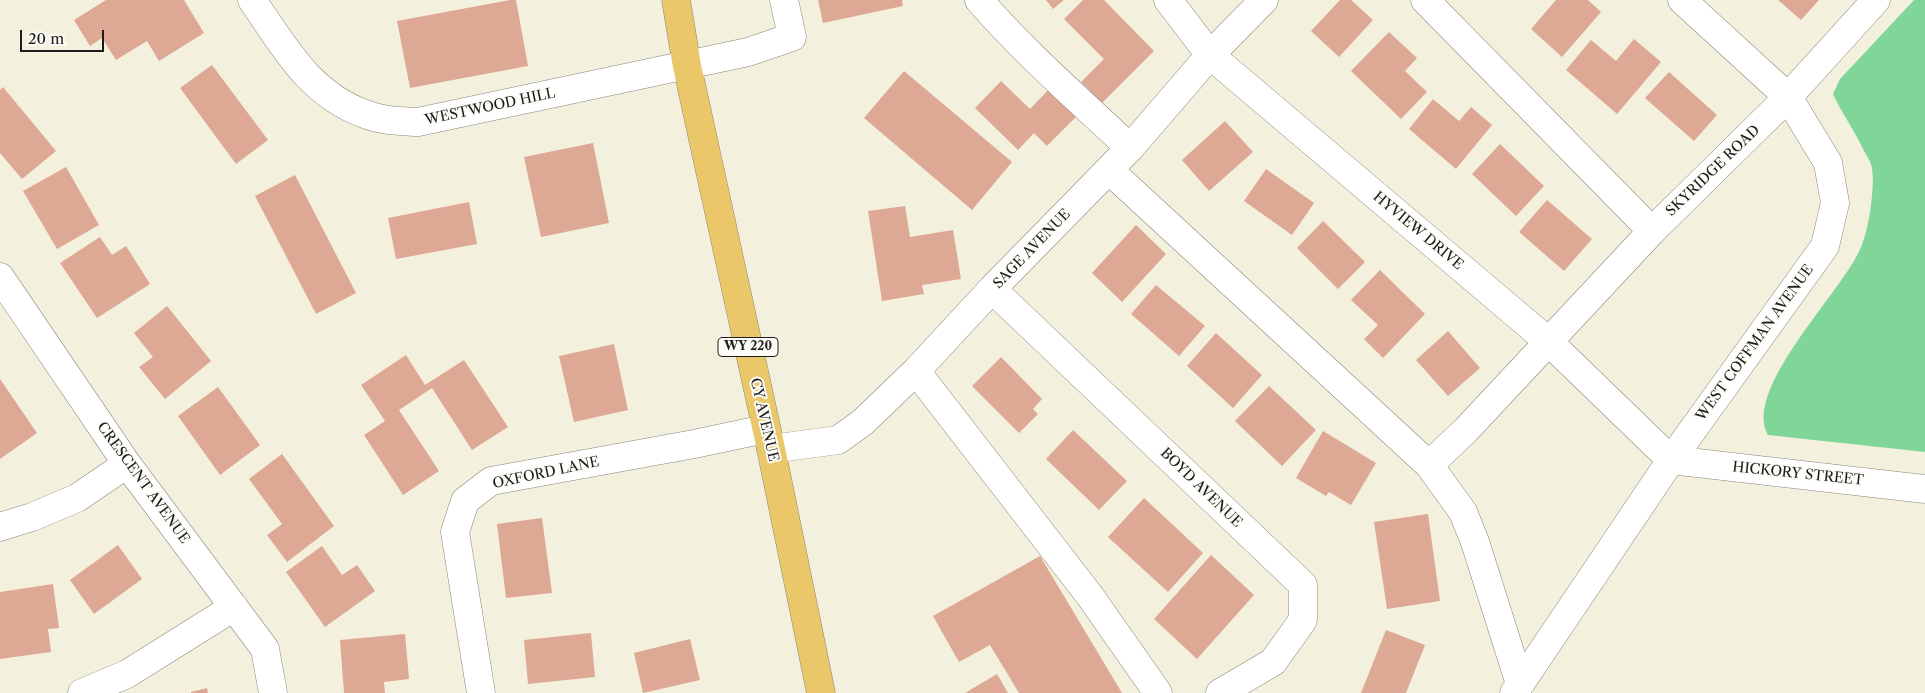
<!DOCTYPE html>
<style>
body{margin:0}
#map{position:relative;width:1925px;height:693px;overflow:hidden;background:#f4f0de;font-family:"Libre Caslon Text",serif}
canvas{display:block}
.scale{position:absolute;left:20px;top:30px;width:84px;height:22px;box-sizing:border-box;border:2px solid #1c1c1c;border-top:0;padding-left:6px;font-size:15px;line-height:18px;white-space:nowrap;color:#1c1c1c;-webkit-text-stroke:4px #fdfcf7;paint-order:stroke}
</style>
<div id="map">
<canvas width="1925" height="693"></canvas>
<div class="scale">20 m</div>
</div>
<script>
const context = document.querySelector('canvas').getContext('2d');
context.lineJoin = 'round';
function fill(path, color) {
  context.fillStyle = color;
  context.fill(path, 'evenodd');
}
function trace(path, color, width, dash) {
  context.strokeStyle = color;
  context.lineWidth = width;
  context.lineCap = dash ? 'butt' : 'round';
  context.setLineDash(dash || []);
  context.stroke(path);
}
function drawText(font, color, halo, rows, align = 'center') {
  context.font = font + ' "Libre Caslon Text",serif';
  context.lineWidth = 4;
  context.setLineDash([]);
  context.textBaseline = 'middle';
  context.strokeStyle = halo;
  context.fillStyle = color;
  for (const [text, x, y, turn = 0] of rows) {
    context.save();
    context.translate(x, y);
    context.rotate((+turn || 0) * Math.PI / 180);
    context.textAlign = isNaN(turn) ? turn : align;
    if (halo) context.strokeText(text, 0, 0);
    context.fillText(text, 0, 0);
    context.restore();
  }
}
fill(new Path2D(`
 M1914 0H1925V452L1768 435C1742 388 1843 292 1861 247 1869 229 1875 188 1872 168 1871 162 1867 156 1864 151 1855 131 1842 114 1833 94L1840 79Z`), '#80d599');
fill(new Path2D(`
 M106 0H184L204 33 159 61 147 41 116 60 102 38 90 46 74 20Z
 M510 0H516L528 66 410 88 397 21Z
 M818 0H902L903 6 823 23Z
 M1046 0H1064L1053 9Z
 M1083 0H1104L1154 51 1102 103 1081 82 1104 59 1064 19Z
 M1340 0H1351L1373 20 1339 57 1311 31Z
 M1556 0H1588L1601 12 1562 57 1531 29Z
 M1778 0H1819L1801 20Z
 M1389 32 1417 58 1405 71 1427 92 1401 119 1351 71Z
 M1634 39 1661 62 1617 114 1566 70 1591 40 1616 61Z
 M212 65 268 140 236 164 180 88Z
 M904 71 1012 162 972 210 864 118Z
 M1669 72 1717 115 1694 141 1645 98Z
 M1001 81 1030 109 1051 87 1079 114 1047 146 1034 133 1018 150 975 108Z
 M3 87 56 151 22 179 0 153V90Z
 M1433 99 1459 121 1471 107 1492 125 1456 169 1409 129Z
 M1225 121 1253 152 1209 191 1182 160Z
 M593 143 609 223 541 237 524 157Z
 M1500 144 1544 186 1516 216 1472 174Z
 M66 167 99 225 57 249 23 191Z
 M1266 169 1314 203 1292 235 1244 201Z
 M295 175 356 293 316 314 255 196Z
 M1547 200 1592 239 1564 271 1519 232Z
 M469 202 477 244 396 259 388 218Z
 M905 206 910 237 953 230 961 279 922 285 924 294 882 301 868 211Z
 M1323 221 1365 262 1338 289 1297 248Z
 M1136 225 1166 254 1122 302 1092 273Z
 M100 237 112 255 126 246 150 284 97 318 60 263Z
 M1380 270 1425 314 1383 358 1364 339 1378 325 1351 300Z
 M1156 285 1205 326 1179 356 1131 314Z
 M167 306 211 361 165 399 139 367 153 357 134 333Z
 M1448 331 1480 368 1448 396 1416 360Z
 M1216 333 1262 375 1233 408 1187 366Z
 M614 344 628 410 574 422 559 356Z
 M406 355 425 385 464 360 508 427 472 450 432 388 399 410 439 471 403 495 364 435 385 421 361 385Z
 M1001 357 1042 399 1033 409 1038 414 1019 433 972 386Z
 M0 379 37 433 0 459Z
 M1269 386 1316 430 1282 466 1235 421Z
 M218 387 260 445 220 475 178 416Z
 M1073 430 1127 481 1099 510 1046 459Z
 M1323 431 1376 463 1351 505 1329 492 1326 496 1296 478Z
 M282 454 334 526 287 562 267 535 282 524 249 479Z
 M1144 498 1203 553 1168 592 1108 537Z
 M1428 514 1440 601 1387 609 1374 522Z
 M542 518 552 593 506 598 497 524Z
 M118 545 142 579 94 614 70 580Z
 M322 546 342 575 357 565 375 591 325 627 286 572Z
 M1211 555 1254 595 1197 659 1154 619Z
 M1040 556 1122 693H1019L990 645 959 662 933 616Z
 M53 584 59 628 48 629 51 652 0 659V592Z
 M1386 630 1425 645 1406 693H1361Z
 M591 633 595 677 528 684 524 640Z
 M405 634 409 679 384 682 385 693H344L340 640Z
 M690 639 700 680 643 693 634 653Z
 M997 674 1008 693H965Z
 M207 688 208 693H191V692Z`), '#dda894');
const minor = new Path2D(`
 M252 0C284 46 309 94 365 114 382 121 400 121 418 122L748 52 792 37 784 0
 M979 0C1025 53 1079 100 1130 148
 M1168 0 1210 55 1549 342 1671 460 1925 489
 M1425 0 1652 231
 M1109 170 1429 465 1463 512 1475 542 1520 684
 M0 277 127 464 265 649 273 693
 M992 289 1303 585V620L1273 662 1220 693
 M916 371 1090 596 1158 693
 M771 449 838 440 863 422 916 371 992 289 1130 148 1210 55 1264 0
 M1429 465 1466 430 1652 231 1788 97 1876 0
 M0 527 32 517 77 498 127 464
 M82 693 127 674 234 607
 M481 693 455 532 465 501 491 481 694 444 765 429
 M1514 693 1671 460 1825 246 1835 203 1828 163 1788 97 1682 0`);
const major = new Path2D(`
 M676 0 687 66 771 449 821 693`);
trace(minor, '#88867d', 29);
trace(major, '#88867d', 29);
trace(minor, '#fff', 28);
trace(major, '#eac769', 28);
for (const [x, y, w] of [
 [748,347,60]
]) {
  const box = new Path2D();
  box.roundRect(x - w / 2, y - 9.5, w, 19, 4);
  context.fillStyle = '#fdfcf7';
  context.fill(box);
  trace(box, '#1c1c1c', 1);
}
drawText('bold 12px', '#1c1c1c', null, [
 ["WY 220",748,347]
]);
drawText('14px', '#1c1c1c', '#fdfcf7', [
 ["WESTWOOD HILL",490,107,-12],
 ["SKYRIDGE ROAD",1713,171,-44],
 ["HYVIEW DRIVE",1418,231,40],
 ["SAGE AVENUE",1032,249,-46],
 ["WEST COFFMAN AVENUE",1755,343,-54],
 ["CY AVENUE",764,420,77],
 ["OXFORD LANE",546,473,-12],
 ["HICKORY STREET",1798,474,6],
 ["CRESCENT AVENUE",143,483,54],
 ["BOYD AVENUE",1201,488,44]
]);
</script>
